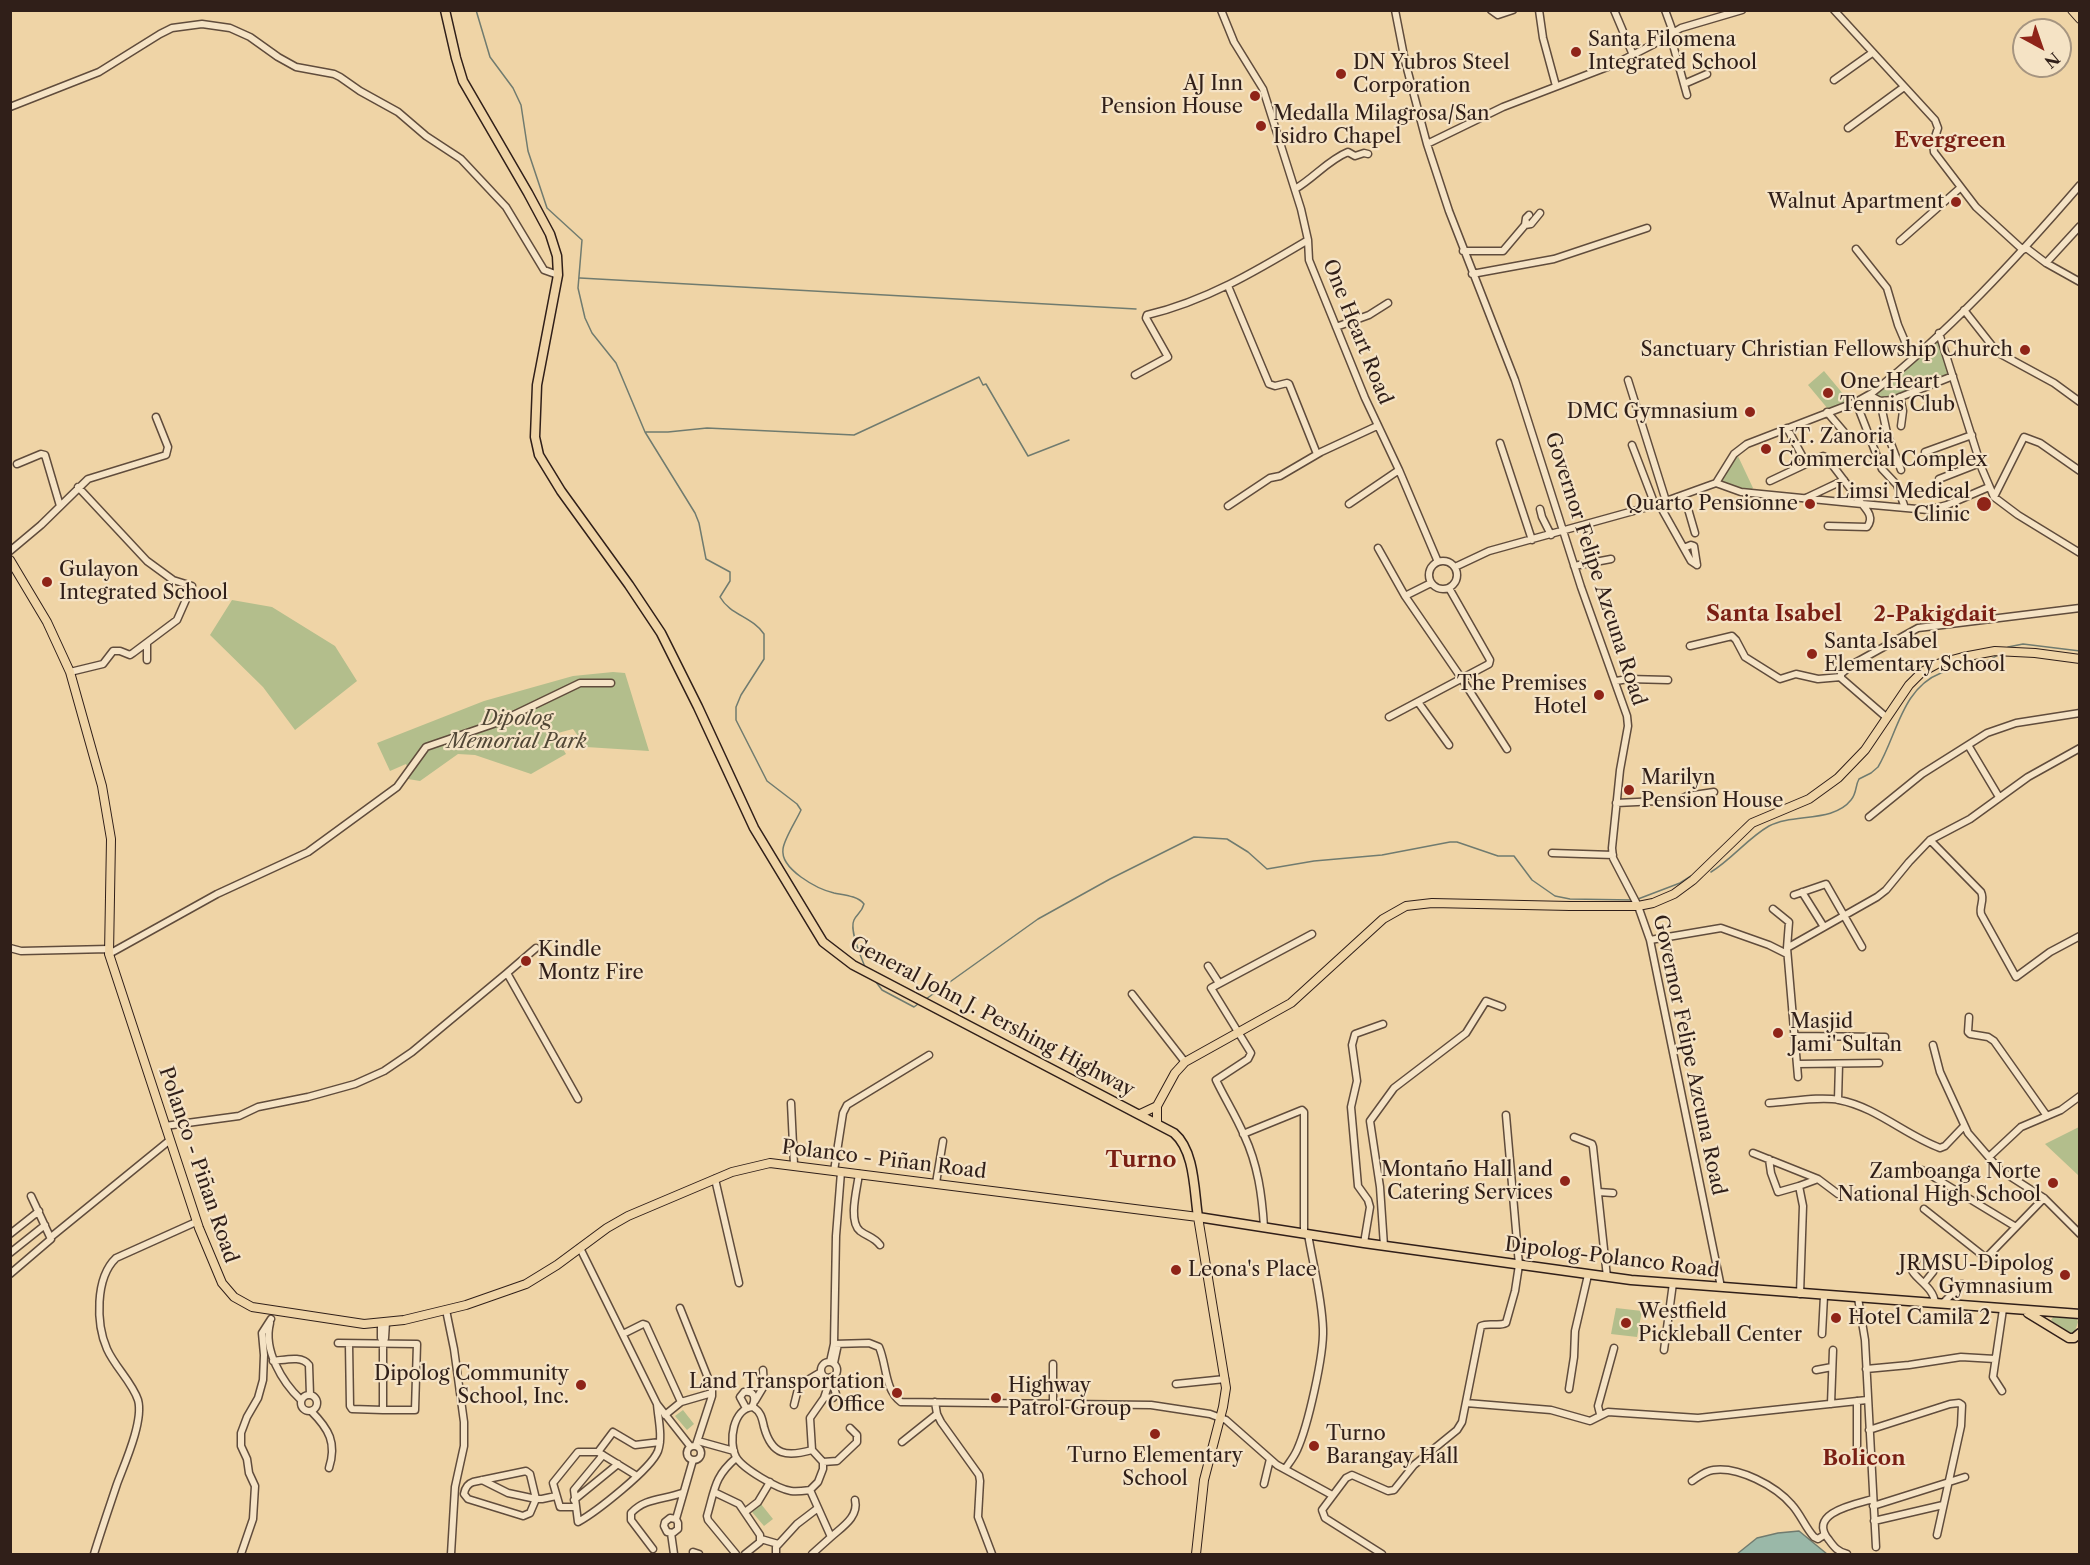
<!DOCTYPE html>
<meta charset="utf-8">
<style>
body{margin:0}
#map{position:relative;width:2090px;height:1565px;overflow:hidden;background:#efd4a6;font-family:"Libre Caslon Text",serif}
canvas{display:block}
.frame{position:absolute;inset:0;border:12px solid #301f19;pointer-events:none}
.north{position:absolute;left:2012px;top:18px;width:60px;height:60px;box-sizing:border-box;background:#f5e3c5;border:2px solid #a69580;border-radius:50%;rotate:140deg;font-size:16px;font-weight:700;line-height:24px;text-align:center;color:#301f19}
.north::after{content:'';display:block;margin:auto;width:21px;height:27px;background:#8f2418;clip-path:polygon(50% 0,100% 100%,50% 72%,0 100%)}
</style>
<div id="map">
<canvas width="2090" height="1565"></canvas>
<div class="frame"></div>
<div class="north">N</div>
</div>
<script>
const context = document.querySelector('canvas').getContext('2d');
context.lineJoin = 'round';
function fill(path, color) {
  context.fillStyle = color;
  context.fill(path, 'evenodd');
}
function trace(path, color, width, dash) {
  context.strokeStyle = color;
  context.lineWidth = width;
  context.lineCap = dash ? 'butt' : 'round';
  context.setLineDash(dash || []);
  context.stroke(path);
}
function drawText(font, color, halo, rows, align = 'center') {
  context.font = font + ' "Libre Caslon Text",serif';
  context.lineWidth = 4.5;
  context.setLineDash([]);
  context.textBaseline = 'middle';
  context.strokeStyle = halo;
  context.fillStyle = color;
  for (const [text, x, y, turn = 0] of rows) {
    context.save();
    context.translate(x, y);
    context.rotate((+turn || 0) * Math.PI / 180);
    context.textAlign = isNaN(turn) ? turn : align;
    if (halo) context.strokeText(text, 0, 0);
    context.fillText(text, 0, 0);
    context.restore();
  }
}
fill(new Path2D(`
 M1936 341 1940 342 1949 372 1947 376 1889 399 1878 398 1877 392 1932 342Z
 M1824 371 1849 401 1828 409 1808 385Z
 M1737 454 1753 488 1751 490 1746 491 1721 483 1720 480Z
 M232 600 272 607 335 646 357 681 295 730 263 687 210 635Z
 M613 672 625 673 649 751 586 747 573 729 554 734 566 754 531 774 475 755 458 754 420 781 408 779 409 771 406 764 390 771 377 743 484 701 573 676Z
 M2079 1127V1176L2045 1144Z
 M1616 1308 1642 1311 1637 1337 1611 1334Z
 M2054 1316 2076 1317 2078 1322 2075 1331 2072 1334 2053 1322 2051 1320Z
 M683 1410 694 1424 687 1430 675 1416Z
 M761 1504 773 1519 764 1526 752 1512Z`), '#b3be8c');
const water = new Path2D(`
 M1799 1531 1827 1554H1737L1757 1538 1778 1533Z`);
fill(water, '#9ab8a8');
trace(water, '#707b6f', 1.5);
trace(new Path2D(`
 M476 10 490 57 513 88 521 105 528 151 547 208 582 240 578 288 585 318 592 333 616 363 645 432 695 513 699 523 706 559 730 572V581L720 597C730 615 753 617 764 634V659L741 695 736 707V720L767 781 797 804 801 810C796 821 784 839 783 849 780 869 817 889 834 893 844 895 858 896 864 904 862 912 857 914 854 920 849 930 861 957 865 967
 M580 278 1136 309
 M646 432H668L707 428 854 435 979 377 983 385 986 384 1028 456 1069 440
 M2008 647 2023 644 2080 651
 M1711 872C1732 859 1748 838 1769 826 1793 813 1833 823 1851 800 1857 793 1855 786 1859 779L1871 773 1878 767C1897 735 1902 688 1941 673 1960 665 1981 667 1998 655
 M1638 899 1680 883 1691 876
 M876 982 882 990 914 1007 918 1004
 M926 999 1038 919 1110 879 1194 837 1227 839 1248 852 1267 869 1314 861 1382 855 1450 842H1457L1498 856H1514L1532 880 1555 896 1570 899 1633 900`), '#707b6f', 1.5);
const minor = new Path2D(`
 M1221 10 1234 42 1263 89 1301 209 1308 240 1309 260 1365 398 1399 470 1438 562
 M1395 10 1405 61 1427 144 1449 211 1515 380 1581 587 1627 716 1628 726 1620 770 1612 848 1613 858 1638 906 1650 940 1721 1287
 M1491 10 1498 15 1513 10
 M1539 10 1543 38 1556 86
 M1614 10 1633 55
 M1665 10 1673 32
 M1834 10 1935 120 1938 128 1933 143 1934 152 1976 207 2023 250
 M1670 34 1687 95
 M1834 80 1872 53
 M1684 84 1707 74
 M10 107 99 72 160 34 172 28 202 24 230 28 250 37 278 57 296 67 334 74 340 77 360 91 398 112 426 136 461 159 506 207 544 270 558 275
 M1848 128 1904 87
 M1427 144 1503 107 1615 64 1654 44 1681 28 1742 10
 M1295 189C1314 178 1328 160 1348 152L1355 156 1364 153 1368 154
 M1525 225 1526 218 1529 215
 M1900 241 1960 188
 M2025 247 2046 263 2080 226
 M1856 249 1887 288 1898 325 1912 358
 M1463 251H1503L1525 225 1531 224 1540 213
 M2046 263 2080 282
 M1472 274 1554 259 1647 228
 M1228 286 1269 384 1275 386 1287 383 1289 384 1317 454
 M1964 310 1997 352 2054 383 2080 402
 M1336 327 1369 315 1388 303
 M1939 333 1982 469 1994 497 2018 515 2080 553
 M1135 375 1168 357 1146 318 1147 315C1206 301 1256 271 1308 240
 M1628 380 1666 501
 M1869 395 1880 401 1893 400 1953 376
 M1900 397 1903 411 1901 426
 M1880 401 1887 433 1901 470
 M1856 402 1882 469 1897 485 1905 508
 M1827 412 1844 432
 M1787 428 1806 463
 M1500 443 1532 540
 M1632 445 1655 505
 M1925 452 1972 435
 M17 464 41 454 45 455 60 506
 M1939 479 1980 463
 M1770 481 1823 456 1827 458 1862 504 1928 510 1947 505 1989 487
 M1716 483 1741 492 1862 504C1868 511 1874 518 1867 527L1828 526
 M1684 495 1695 533
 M1994 497 2024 437 2040 443 2080 471
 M1806 498 1844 480
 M1349 504 1399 470
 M1659 504 1691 561 1697 565
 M1228 506 1270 478 1280 476 1321 452 1377 426
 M1540 509 1542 517 1551 535
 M1378 548 1405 596 1462 679 1507 749
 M1684 548 1691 545 1694 546 1697 565
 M10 551 41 525 88 479 166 455 168 447 156 417
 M1429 575a14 14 0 1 1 28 0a14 14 0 1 1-28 0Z
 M1574 566 1611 559
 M1455 567 1489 551 1655 505 1716 483 1734 454 1747 444 1856 402 1872 393C1949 332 2016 259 2080 185
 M1405 596 1431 583
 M147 644V660
 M1690 646 1732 636 1736 640 1745 657 1780 679 1796 674 1818 679 1841 677
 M70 672 103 664 113 651H120L130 655 133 653 177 620 192 586 173 580 147 561 78 487
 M1616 681 1628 679 1668 680
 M1418 702 1449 745
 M1389 717 1489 664 1490 660 1449 588
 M1886 717 1841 678V674L1853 664 1918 628 2080 608
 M1968 745 1999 797
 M1616 803 1679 800 1687 796 1714 792
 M1869 817 1922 774 1987 733 2016 723 2080 713
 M1930 840 1981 892C1985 900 1979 906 1981 914L2016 977 2050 952 2080 936
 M1552 853 1613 855
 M1802 892 1824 927
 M1794 895 1826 884 1862 947
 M1773 909 1789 922 1787 948
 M1650 940 1721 928 1769 945 1787 954
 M10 948 21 951 109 949
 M109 954 217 894 308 852 397 787 426 747 499 722 580 683H611
 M1208 966 1219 983
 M507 973 536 948
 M1132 994 1185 1062
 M1969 1017 1968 1032 1970 1034 1988 1037 1994 1041 2047 1116
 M1794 1036 1885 1037
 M1933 1045 1940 1072 1968 1133 2000 1170 2044 1198 2080 1234
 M1797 1064 1879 1063
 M1798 1077 1787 948 1877 897 1886 890 1909 862 1930 840 1970 819 2028 777 2080 748
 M1838 1100 1839 1064
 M791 1103 794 1165
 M1769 1103C1790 1102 1819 1096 1839 1100 1876 1107 1905 1135 1940 1148L1945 1146 1964 1126
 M165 1126 239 1116 258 1107 308 1097 355 1084 384 1071 412 1052 507 973 578 1099
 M1243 1134 1302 1110 1304 1112V1233
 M1574 1137 1592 1144 1593 1147 1607 1277
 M1753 1153 1818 1179 1838 1194
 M1990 1156 2021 1127 2061 1110 2080 1096
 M1769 1159 1771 1173 1778 1192 1799 1186
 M1922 1170 2016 1227
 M834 1171 843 1113 847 1105 929 1055
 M859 1174C857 1189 848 1221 860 1231 868 1237 874 1237 880 1245
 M715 1179 739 1283
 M936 1183 943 1141
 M1598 1192 1613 1193
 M1924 1209 1986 1258 2044 1198
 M1264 1227C1262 1195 1258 1165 1244 1135 1236 1116 1225 1099 1216 1080L1248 1059 1251 1053 1211 988 1312 934
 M10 1234 39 1211
 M51 1237 170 1140
 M1364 1243 1370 1207 1368 1200 1358 1186 1351 1107 1357 1081 1352 1045 1355 1034 1383 1024
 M1384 1246 1380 1187 1370 1121 1394 1088 1466 1033 1486 1001 1502 1007
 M580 1248 657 1404 690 1446
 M10 1253 45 1225
 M1916 1261C1915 1262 1912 1268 1912 1270 1913 1277 1934 1287 1935 1303
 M10 1274 51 1239 31 1196
 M1925 1282 1933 1272 1936 1263 1935 1261
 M1800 1294 1803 1206 1799 1186 1818 1179
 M1858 1298 1865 1340 1876 1547
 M1943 1303 1962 1284
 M680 1308 712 1388V1396L696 1445
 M446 1310 454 1349 464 1422V1446L455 1487 451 1554
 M270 1323C263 1350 282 1382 301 1400
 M381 1323V1338L384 1341
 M623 1334 643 1324 646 1325 681 1402
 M1822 1334 1824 1296
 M338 1343 417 1344 415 1410H383
 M349 1344 350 1406 352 1409 383 1410V1344L385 1338 386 1322
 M834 1344 869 1343 879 1347C887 1365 884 1389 901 1402L1151 1405 1210 1414 1226 1420 1277 1465 1332 1495
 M1664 1350 1673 1283
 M273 1361C285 1360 302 1355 309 1365L310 1395
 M821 1370a8 8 0 1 1 16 0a8 8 0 1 1-16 0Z
 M830 1362 834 1344 836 1236 841 1172
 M834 1363 838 1344
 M1866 1369 1909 1365 1961 1357 1995 1359
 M1816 1370 1832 1367
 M1176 1384 1225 1379
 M1569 1389 1574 1357 1575 1331 1588 1275
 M2002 1391 1993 1377 2003 1309
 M301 1403a8 8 0 1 1 16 0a8 8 0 1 1-16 0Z
 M825 1397 833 1398 836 1394 834 1388 829 1385
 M755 1401 764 1386 763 1370
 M1857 1401V1446
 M935 1402 937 1414 941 1422 979 1475 980 1481 978 1517 992 1554
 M1466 1403 1551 1410 1590 1421 1608 1412 1698 1418 1867 1400
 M1053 1404V1364
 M1831 1404 1833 1350
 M794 1405 799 1385 821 1372
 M746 1408 740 1397 744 1392C755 1390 756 1399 752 1407
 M311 1411C329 1429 337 1443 329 1468
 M1600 1414 1598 1406 1614 1348
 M665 1415 681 1402 712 1393
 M1869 1430 1950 1404 1959 1403 1962 1405 1961 1426 1937 1535
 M698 1441 734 1451
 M902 1442 937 1414
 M687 1453a7 7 0 1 1 14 0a7 7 0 1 1-14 0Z
 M598 1452 613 1432 635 1445 660 1442
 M603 1455 574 1490 578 1522C596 1512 651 1469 658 1451 663 1437 658 1418 657 1404
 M823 1462 837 1461 857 1442V1435L850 1428
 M1285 1469C1289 1463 1294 1457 1297 1450 1308 1426 1324 1355 1323 1329 1322 1297 1313 1265 1308 1234
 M482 1480 508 1493 536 1499 530 1513 523 1516 468 1499 464 1494C465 1488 467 1484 473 1482L526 1471 530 1474 536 1499H542L556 1496
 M1692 1481C1698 1477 1705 1471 1713 1470 1738 1466 1776 1486 1792 1505 1801 1515 1805 1527 1814 1537L1818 1539 1824 1535
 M1264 1484 1270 1459
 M810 1490C803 1491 797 1492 791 1491 778 1489 743 1469 736 1457 728 1442 733 1408 753 1407 761 1412 762 1418 764 1427 772 1456 787 1457 812 1450
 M714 1492 739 1504 760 1535V1542L745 1554
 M574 1500 618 1464
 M1873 1506 1965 1477
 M576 1507H560L553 1483 578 1452H598L637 1476
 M745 1512 758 1502 770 1482
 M676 1519 670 1518 665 1522 664 1526 667 1532 673 1533 678 1529V1523L676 1519 693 1460
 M1874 1521 1943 1505
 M671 1533 674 1554
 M831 1537C842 1527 859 1517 855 1500
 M761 1539 778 1544
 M653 1549 631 1520V1513C645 1498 662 1500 682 1493
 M693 1552 699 1554
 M94 1554C101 1531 109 1508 117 1484 124 1465 144 1421 138 1400 132 1382 115 1367 107 1349 96 1324 95 1278 116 1258L196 1222
 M241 1554 253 1519 255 1486 249 1473 247 1459 241 1446V1433L247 1417 258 1398 263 1380 264 1355 262 1333 271 1319
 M736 1554 708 1520 707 1516C715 1489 714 1477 736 1458
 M776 1554V1547L797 1524 818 1508
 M812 1554 831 1537 810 1490 818 1482 823 1469V1462L812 1450 810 1418 824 1398 831 1377
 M1382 1554 1325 1518 1322 1510 1346 1478 1352 1475 1388 1491 1394 1490 1414 1465 1457 1430 1462 1422 1481 1326C1489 1322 1498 1327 1506 1323L1515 1291 1519 1265 1506 1115
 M1847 1554C1838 1552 1834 1547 1829 1540 1806 1513 1856 1504 1873 1499`);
const major = new Path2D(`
 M2072 10 2080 19
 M10 560 47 622 70 672 102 786 111 839 109 954 199 1228 222 1283 234 1297 252 1307 364 1324 404 1320 466 1305 526 1284 557 1265 607 1228 628 1216 732 1172 770 1163 1198 1217 1226 1388 1223 1407 1204 1480 1196 1554
 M1140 1114 1157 1106
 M1157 1123V1106L1175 1073 1185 1062 1291 1003 1383 919 1406 906 1432 903 1570 906H1638L1653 903 1674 894 1693 880 1752 823 1809 799 1838 778 1865 750 1909 685 1922 672 1937 664 1963 657 1995 651 2035 653 2080 659`);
const highway = new Path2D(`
 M445 10 456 58 463 81 528 193 550 234 557 256 558 275 537 385 535 437 539 455 561 491 629 585 661 633 698 707 754 828 823 942 853 965 1174 1133C1195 1151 1194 1191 1198 1217L1364 1243 1631 1280 2080 1314
 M2028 1313 2069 1338H2074L2080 1333`);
trace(minor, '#604c3c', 9);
trace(major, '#301f19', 10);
trace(highway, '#301f19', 11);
trace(minor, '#f5e3c5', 6);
trace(major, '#efd4a6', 8);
trace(highway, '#efd4a6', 8);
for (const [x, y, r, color] of [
 [1576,52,6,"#8f2418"],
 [1341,74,6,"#8f2418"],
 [1255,96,6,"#8f2418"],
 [1261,126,6,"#8f2418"],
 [1956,202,6,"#8f2418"],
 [2025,350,6,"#8f2418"],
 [1828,393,6,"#8f2418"],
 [1750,412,6,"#8f2418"],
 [1766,449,6,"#8f2418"],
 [1810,504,6,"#8f2418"],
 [1984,504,8,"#8f2418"],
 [47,582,6,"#8f2418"],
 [1812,654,6,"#8f2418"],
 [1599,695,6,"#8f2418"],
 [1629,790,6,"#8f2418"],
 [526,961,6,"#8f2418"],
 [1778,1033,6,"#8f2418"],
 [1565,1181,6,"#8f2418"],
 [2053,1183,6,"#8f2418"],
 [1176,1270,6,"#8f2418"],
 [2065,1275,6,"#8f2418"],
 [1836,1318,6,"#8f2418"],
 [1626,1323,6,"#8f2418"],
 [581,1385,6,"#8f2418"],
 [897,1393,6,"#8f2418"],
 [996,1398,6,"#8f2418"],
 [1155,1434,6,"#8f2418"],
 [1314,1446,6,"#8f2418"]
]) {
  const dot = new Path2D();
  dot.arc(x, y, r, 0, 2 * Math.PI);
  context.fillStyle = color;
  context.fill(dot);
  trace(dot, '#f5e3c5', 2);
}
drawText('20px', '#301f19', '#f5e3c5', [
 ["Santa Filomena",1588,40],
 ["Integrated School",1588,63],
 ["DN Yubros Steel",1353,63],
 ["Corporation",1353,86],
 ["AJ Inn",1243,84,"right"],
 ["Pension House",1243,107,"right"],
 ["Medalla Milagrosa/San",1273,114],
 ["Isidro Chapel",1273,137],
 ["Walnut Apartment",1944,202,"right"],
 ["Sanctuary Christian Fellowship Church",2013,350,"right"],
 ["One Heart",1840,382],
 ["Tennis Club",1840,405],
 ["DMC Gymnasium",1738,412,"right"],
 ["L.T. Zanoria",1778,437],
 ["Commercial Complex",1778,460],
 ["Limsi Medical",1970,492,"right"],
 ["Clinic",1970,515,"right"],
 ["Quarto Pensionne",1798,504,"right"],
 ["Gulayon",59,570],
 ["Integrated School",59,593],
 ["Santa Isabel",1824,642],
 ["Elementary School",1824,665],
 ["The Premises",1587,684,"right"],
 ["Hotel",1587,707,"right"],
 ["Marilyn",1641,778],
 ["Pension House",1641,801],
 ["Kindle",538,950],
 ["Montz Fire",538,973],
 ["Masjid",1790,1022],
 ["Jami' Sultan",1790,1045],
 ["Montaño Hall and",1553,1170,"right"],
 ["Catering Services",1553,1193,"right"],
 ["Zamboanga Norte",2041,1172,"right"],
 ["National High School",2041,1195,"right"],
 ["JRMSU-Dipolog",2053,1264,"right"],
 ["Gymnasium",2053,1287,"right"],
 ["Leona's Place",1188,1270],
 ["Westfield",1638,1312],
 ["Pickleball Center",1638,1335],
 ["Hotel Camila 2",1848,1318],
 ["Dipolog Community",569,1374,"right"],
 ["School, Inc.",569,1397,"right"],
 ["Land Transportation",885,1382,"right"],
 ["Office",885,1405,"right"],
 ["Highway",1008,1386],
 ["Patrol Group",1008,1409],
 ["Turno",1326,1434],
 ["Barangay Hall",1326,1457],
 ["Turno Elementary",1155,1456,"center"],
 ["School",1155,1479,"center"]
], 'left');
drawText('20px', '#301f19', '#f5e3c5', [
 ["One Heart Road",1357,332,68],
 ["Governor Felipe Azcuna Road",1595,569,72],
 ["General John J. Pershing Highway",992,1017,28],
 ["Governor Felipe Azcuna Road",1689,1055,78],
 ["Polanco - Piñan Road",884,1160,7],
 ["Polanco - Piñan Road",198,1165,71],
 ["Dipolog-Polanco Road",1612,1258,7]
]);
drawText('italic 20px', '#514736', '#f5e3c5', [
 ["Dipolog",517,719],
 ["Memorial Park",517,742]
]);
drawText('bold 21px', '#7a1f14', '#f5e3c5', [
 ["Evergreen",1950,141],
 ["2-Pakigdait",1935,615],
 ["Bolicon",1864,1459]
]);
drawText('bold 22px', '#7a1f14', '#f5e3c5', [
 ["Santa Isabel",1774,615],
 ["Turno",1141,1161]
]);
</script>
